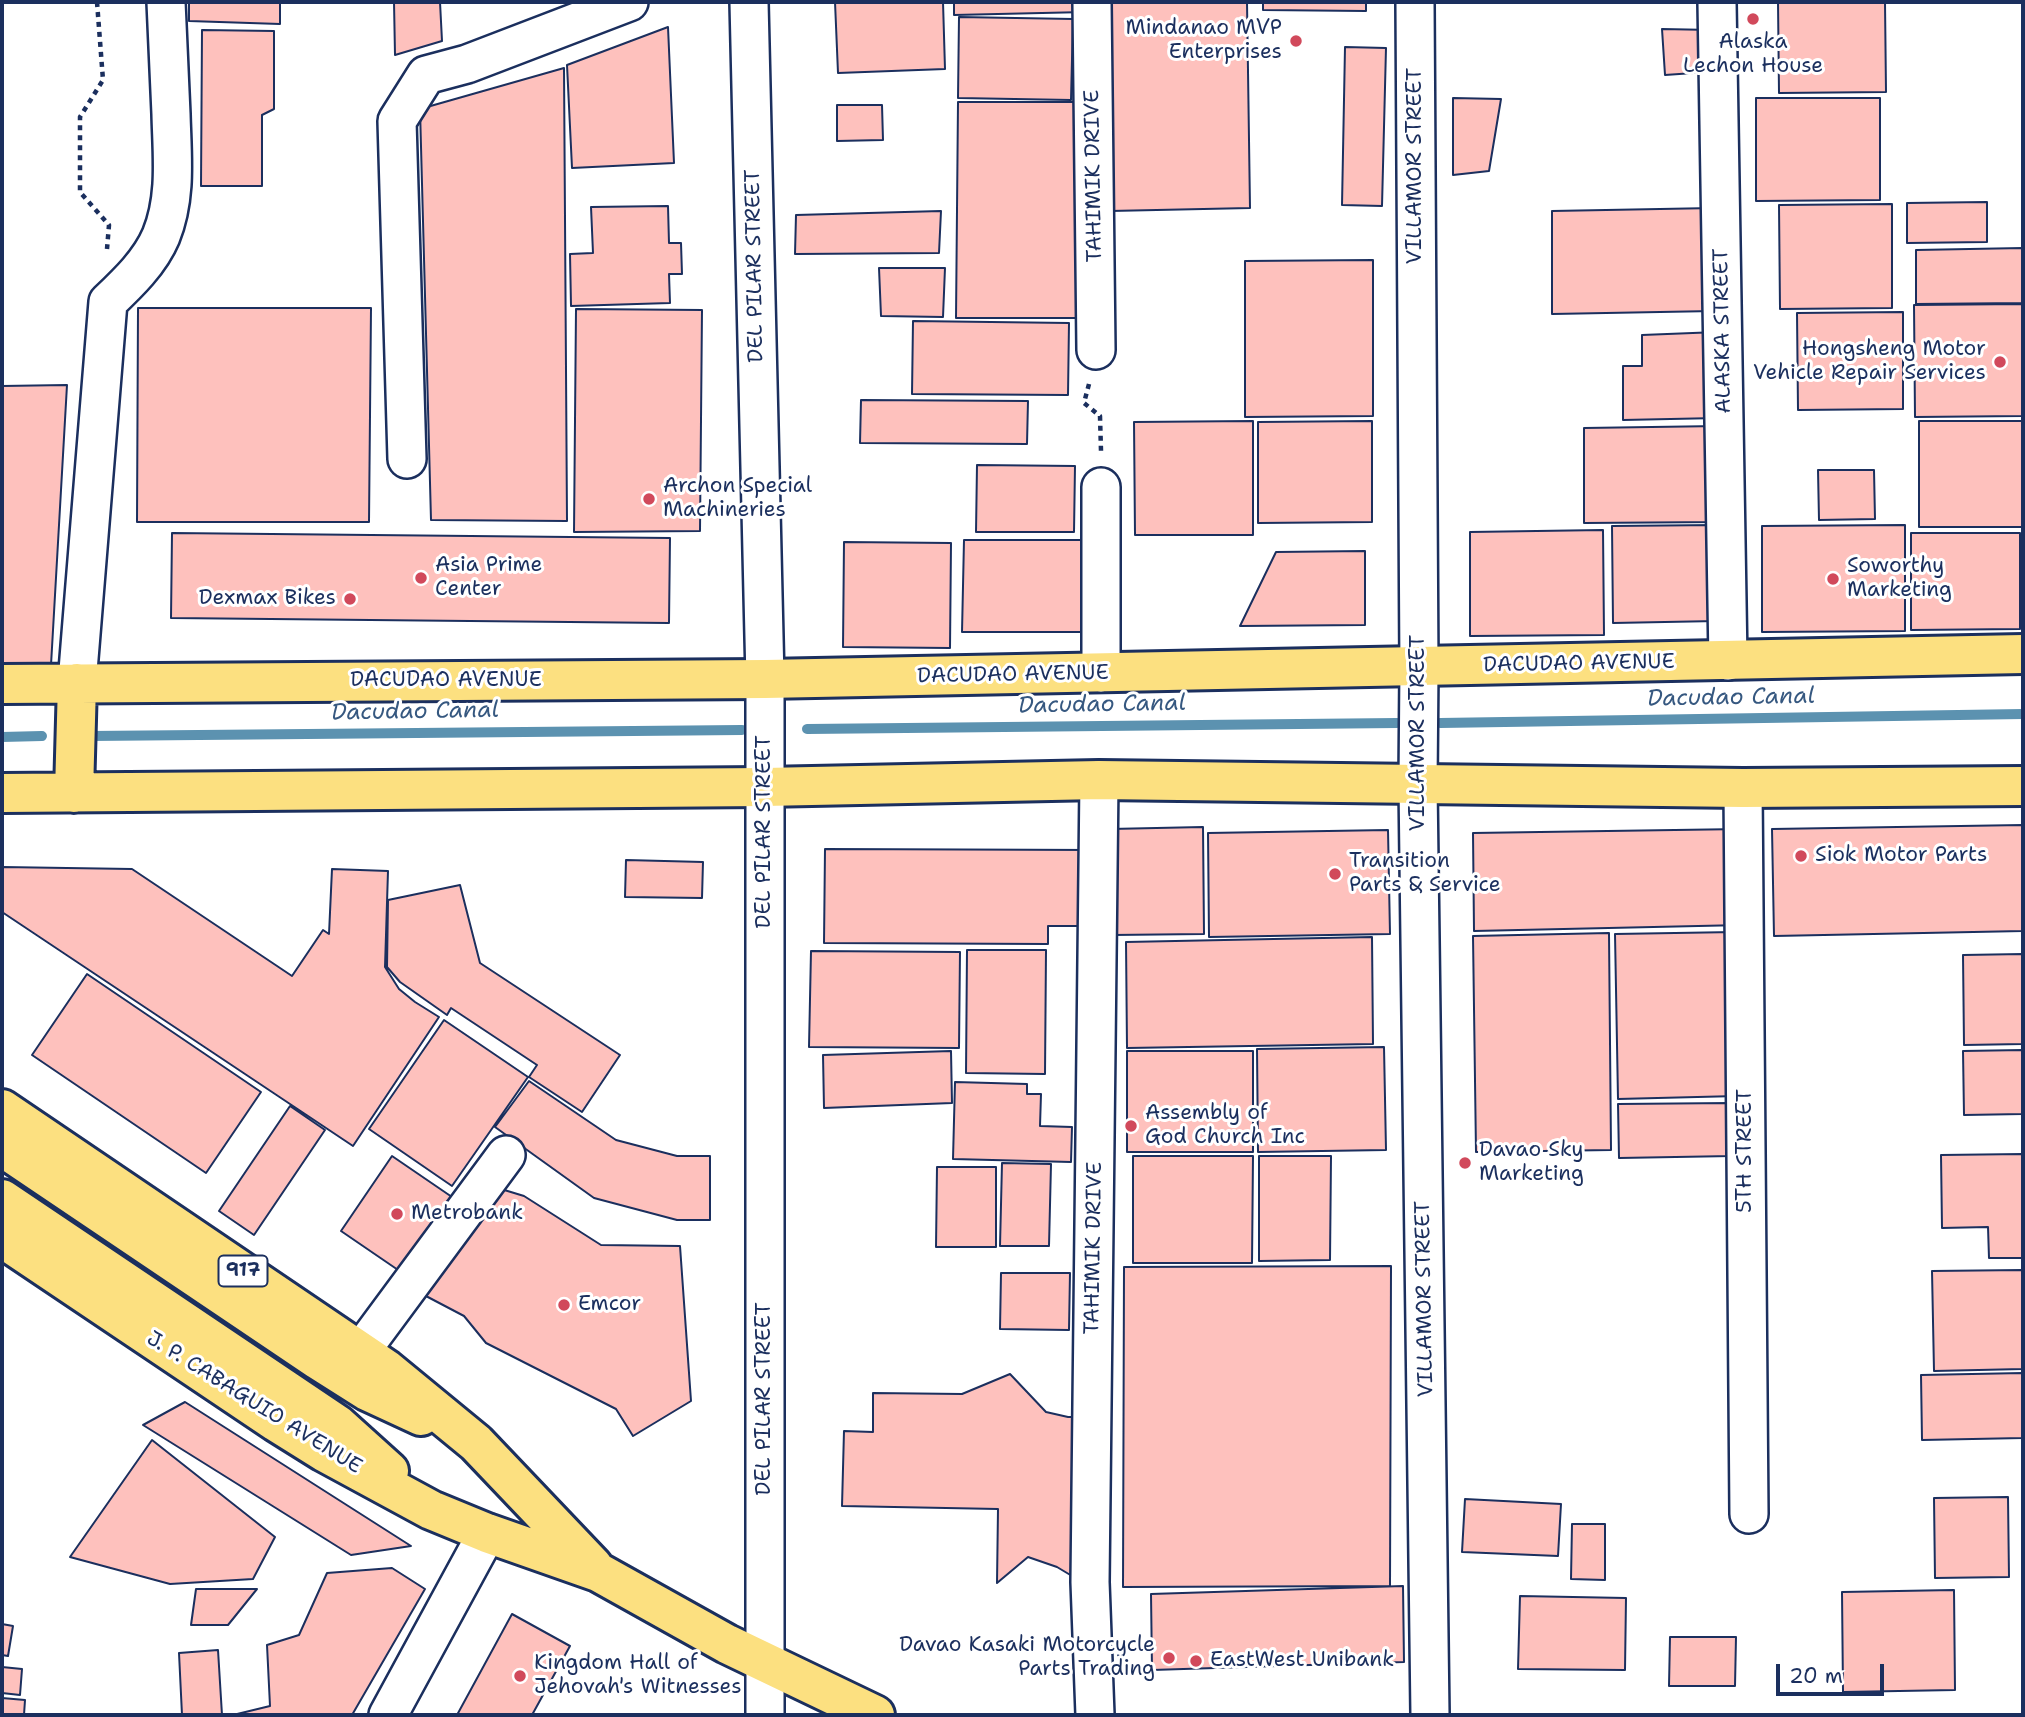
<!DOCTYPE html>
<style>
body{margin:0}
#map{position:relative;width:2025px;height:1717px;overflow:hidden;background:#fff;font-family:"Shantell Sans",sans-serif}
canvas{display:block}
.frame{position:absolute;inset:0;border:4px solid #1b2f5e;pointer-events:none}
.scale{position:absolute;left:1776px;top:1664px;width:108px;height:32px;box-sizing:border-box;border:4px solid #1b2f5e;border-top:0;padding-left:9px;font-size:21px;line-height:24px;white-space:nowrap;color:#1b2f5e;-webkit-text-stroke:5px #fff;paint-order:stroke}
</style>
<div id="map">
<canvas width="2025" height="1717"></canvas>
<div class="frame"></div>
<div class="scale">20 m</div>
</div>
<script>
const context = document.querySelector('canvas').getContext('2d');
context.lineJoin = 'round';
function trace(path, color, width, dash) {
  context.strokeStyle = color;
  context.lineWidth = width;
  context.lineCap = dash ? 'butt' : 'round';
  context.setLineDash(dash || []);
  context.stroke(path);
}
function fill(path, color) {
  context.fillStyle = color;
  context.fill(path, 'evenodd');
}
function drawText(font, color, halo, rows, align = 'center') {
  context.font = font + ' "Shantell Sans",sans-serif';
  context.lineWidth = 6;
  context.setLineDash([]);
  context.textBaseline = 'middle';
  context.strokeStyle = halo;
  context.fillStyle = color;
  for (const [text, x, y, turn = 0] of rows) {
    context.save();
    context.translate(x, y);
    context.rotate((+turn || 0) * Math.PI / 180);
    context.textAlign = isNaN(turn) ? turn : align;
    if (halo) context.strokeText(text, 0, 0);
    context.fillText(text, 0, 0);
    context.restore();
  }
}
trace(new Path2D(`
 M1440 723 2023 714
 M807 729 1397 723
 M90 736 742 730
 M2 737 42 736`), '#5c92b0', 10);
const building = new Path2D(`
 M189 2H280V24L189 21Z
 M394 2H440L442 41 395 55Z
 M835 2H943L945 69 838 73Z
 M954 2H1086V12L954 15Z
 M1107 2H1247L1250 208 1110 211Z
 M1263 2H1366V11L1263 10Z
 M1778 2H1885L1886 92 1779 93Z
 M959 17 1073 19 1071 100 958 98Z
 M668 27 674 163 572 168 567 65Z
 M1662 29 1712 30 1708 72 1665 75Z
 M202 30 274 31V109L262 115V186H201Z
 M1345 47 1386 48 1382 206 1342 205Z
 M564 68 567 521 431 520 420 109Z
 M1453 98 1501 99 1489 171 1453 175Z
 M1756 98H1880V200L1756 201Z
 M958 102H1088L1085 318H956Z
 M837 105H882L883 140 837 141Z
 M1987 202V242L1907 243V203Z
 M1892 204V308L1780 309 1779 205Z
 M668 206 669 243H681L682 274H669L670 303 571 306 570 254 593 253 591 207Z
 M1714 208V311L1552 314V211Z
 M941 211 939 253 795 254 796 215Z
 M2023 248V303L1916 304V250Z
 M1373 260V416L1245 417V261Z
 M879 268H945L943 317 881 316Z
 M2023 304V416L1915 417 1914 305Z
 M138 308H371L369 522H137Z
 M576 309 702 310 700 531 574 532Z
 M1903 312V409L1798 410 1797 313Z
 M913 321 1069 323 1068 395 912 394Z
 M1718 332V418L1623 420V366H1642V335Z
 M67 385 51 665 2 667V386Z
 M861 400 1028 401 1027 444 860 443Z
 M1253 421V535H1135L1134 422Z
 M1372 421V522L1258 523V422Z
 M1919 421H2023V527H1919Z
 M1719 426V522L1584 523V428Z
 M977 465 1075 466 1074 532H976Z
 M1818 470H1874L1875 519 1819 520Z
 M1717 525V621L1613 623 1612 526Z
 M1905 525V631L1762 632V526Z
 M1603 530 1604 635 1470 636V532Z
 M172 533 670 538 669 623 171 618Z
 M1911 533H2020V629L1911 630Z
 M964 540H1084L1083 632H962Z
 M844 542 951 543 950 648 843 647Z
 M1365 551V625L1240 626 1276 552Z
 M2023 825V931L1774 936 1772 829Z
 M1203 827 1204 934 1112 935 1110 829Z
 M1742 829 1743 925 1474 931 1473 833Z
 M1388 830 1390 934 1209 937 1208 833Z
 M825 849 1095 850V926H1048V944L824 943Z
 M626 860 703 862 702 898 625 897Z
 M2 867 132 869 292 976 323 930 329 934 332 869 388 871 385 967 399 989 415 1002 439 1017 353 1146 2 912Z
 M460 885 480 963 620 1055 582 1112 529 1077 537 1065 451 1008 447 1015 400 982 387 967 388 900Z
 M1735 932 1737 1096 1618 1099 1615 934Z
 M1609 933 1611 1150 1476 1152 1473 936Z
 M1372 937 1373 1044 1127 1048 1126 942Z
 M967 950H1046L1045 1074 966 1073Z
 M811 951 960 952 959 1048 809 1047Z
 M2023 954V1044L1964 1045 1963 955Z
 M87 974 261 1092 206 1173 32 1055Z
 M444 1020 528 1077 452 1186 369 1129Z
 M1384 1047 1386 1150 1258 1152 1257 1049Z
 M2023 1050V1114L1964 1115 1963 1051Z
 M951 1051 952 1103 824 1108 823 1055Z
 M1127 1051H1253V1152H1127Z
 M529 1081 616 1140 677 1156H710V1220H677L594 1198 495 1127Z
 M955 1082 1027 1084V1094H1041L1040 1126 1072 1127 1071 1162 953 1159Z
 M1731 1103 1732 1156 1619 1158 1618 1104Z
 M290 1106 325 1130 254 1235 219 1211Z
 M2023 1154V1258H1989L1988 1227 1942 1228 1941 1155Z
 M392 1156 452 1197 401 1272 341 1231Z
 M1133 1156H1253L1252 1263H1133Z
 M1259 1156H1331L1330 1260 1259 1261Z
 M1002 1163 1051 1164 1049 1246H1000Z
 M937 1167H996V1247H936Z
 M501 1189 524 1196 601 1245 680 1246 691 1401 633 1436 616 1409 486 1343 464 1316 424 1295Z
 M1391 1266 1390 1586 1123 1587 1124 1267Z
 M2023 1270V1369L1934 1371 1932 1271Z
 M1001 1273H1070L1069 1330 1000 1329Z
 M2023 1373V1438L1922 1440 1921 1375Z
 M1010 1374 1046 1412 1068 1417H1083L1082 1582 1057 1567 1028 1557 997 1583 998 1509 842 1506 844 1431 873 1432V1393L962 1394Z
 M185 1402 411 1546 351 1555 143 1425Z
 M152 1440 275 1537 253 1579 170 1584 70 1557Z
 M2008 1497 2009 1577 1935 1578 1934 1498Z
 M1465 1499 1561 1504 1558 1556 1462 1552Z
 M1572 1524H1605V1580L1571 1579Z
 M392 1568 425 1589 352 1715H233L270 1706 267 1645 299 1635 327 1573Z
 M1403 1586 1404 1662 1152 1670 1151 1594Z
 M196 1589H257L228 1625H191Z
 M1954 1590 1955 1690 1843 1692 1842 1592Z
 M1520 1596 1626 1598 1625 1670 1518 1669Z
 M512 1614 570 1646 532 1715H457Z
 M2 1624 13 1626 8 1656 2 1655Z
 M1670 1637H1736L1735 1686H1669Z
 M218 1650 222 1715H182L179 1653Z
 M2 1667 22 1669 20 1695 2 1693Z
 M2 1698 25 1700 24 1715H2Z`);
fill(building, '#fec1bd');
trace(building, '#1b2f5e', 2);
const minor = new Path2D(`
 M749 2 765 679V1715
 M1092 2 1096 350
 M1415 2 1419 668 1418 784 1430 1715
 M1717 2 1728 661
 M407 459 397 121 426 75 467 64 629 2
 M1101 487V673
 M77 683 108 302C128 283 150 262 161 236 177 197 172 155 171 114 169 77 168 39 166 2
 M1743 788 1749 1514
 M361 1351 506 1155
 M388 1715 487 1533
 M1095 1715 1090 1582 1099 780`);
const major = new Path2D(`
 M2 684 765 679 2023 654
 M2 793 764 787 1099 780 1743 788 2023 786
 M74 793 77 683
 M2 1109 386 1369 476 1443 593 1566
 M2 1147 318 1360 367 1391 421 1416
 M2 1199 338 1425 389 1471
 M2 1238 276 1422 324 1452 431 1510 487 1533 598 1572 727 1644 875 1715`);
trace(minor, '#1b2f5e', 42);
trace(major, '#1b2f5e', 44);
trace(new Path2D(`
 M97 2 103 80 80 117V192L109 225 107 249
 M1089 384 1084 403 1100 416 1101 451`), '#1b2f5e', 4.5, [5, 5]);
trace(minor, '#fff', 37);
trace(major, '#fce080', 38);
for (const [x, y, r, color] of [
 [1753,19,7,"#d1495b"],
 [1296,41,7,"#d1495b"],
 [2000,362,7,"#d1495b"],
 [649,499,7,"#d1495b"],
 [421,578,7,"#d1495b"],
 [1833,579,7,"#d1495b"],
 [350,599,7,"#d1495b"],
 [1801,856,7,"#d1495b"],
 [1335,874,7,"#d1495b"],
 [1131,1126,7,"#d1495b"],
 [1465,1163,7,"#d1495b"],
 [397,1214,7,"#d1495b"],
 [564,1305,7,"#d1495b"],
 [1169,1658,7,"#d1495b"],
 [1196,1661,7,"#d1495b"],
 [520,1676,7,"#d1495b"]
]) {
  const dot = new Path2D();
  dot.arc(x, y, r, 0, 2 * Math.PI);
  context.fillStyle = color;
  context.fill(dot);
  trace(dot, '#fff', 2.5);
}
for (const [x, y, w] of [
 [243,1271,49]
]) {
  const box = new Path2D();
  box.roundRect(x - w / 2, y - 15.5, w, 31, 5);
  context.fillStyle = '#fff';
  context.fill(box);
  trace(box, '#1b2f5e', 2);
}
drawText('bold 19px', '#1b2f5e', null, [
 ["917",243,1271]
]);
drawText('21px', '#1b2f5e', '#fff', [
 ["Mindanao MVP",1282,29,"right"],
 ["Enterprises",1282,53,"right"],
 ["Alaska",1753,43,"center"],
 ["Lechon House",1753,67,"center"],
 ["Hongsheng Motor",1986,350,"right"],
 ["Vehicle Repair Services",1986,374,"right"],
 ["Archon Special",663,487],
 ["Machineries",663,511],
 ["Asia Prime",435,566],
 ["Center",435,590],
 ["Soworthy",1847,567],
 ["Marketing",1847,591],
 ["Dexmax Bikes",336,599,"right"],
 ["Siok Motor Parts",1815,856],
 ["Transition",1349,862],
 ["Parts & Service",1349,886],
 ["Assembly of",1145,1114],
 ["God Church Inc",1145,1138],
 ["Davao Sky",1479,1151],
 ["Marketing",1479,1175],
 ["Metrobank",411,1214],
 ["Emcor",578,1305],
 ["Davao Kasaki Motorcycle",1155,1646,"right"],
 ["Parts Trading",1155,1670,"right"],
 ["EastWest Unibank",1210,1661],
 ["Kingdom Hall of",534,1664],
 ["Jehovah's Witnesses",534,1688]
], 'left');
drawText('21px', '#1b2f5e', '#fff', [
 ["VILLAMOR STREET",1416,166,-90],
 ["TAHIMIK DRIVE",1094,176,-91],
 ["DEL PILAR STREET",755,266,-91],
 ["ALASKA STREET",1723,331,-91],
 ["DACUDAO AVENUE",1579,664,-1],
 ["DACUDAO AVENUE",1013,675,-1],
 ["DACUDAO AVENUE",446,681],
 ["VILLAMOR STREET",1419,733,-90],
 ["DEL PILAR STREET",765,832,-90],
 ["5TH STREET",1746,1151,-90],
 ["TAHIMIK DRIVE",1094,1248,-89],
 ["VILLAMOR STREET",1425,1299,-91],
 ["DEL PILAR STREET",765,1399,-90],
 ["J. P. CABAGUIO AVENUE",254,1403,32]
]);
drawText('italic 23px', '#365880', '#fff', [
 ["Dacudao Canal",1731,698,-1],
 ["Dacudao Canal",1102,705,-1],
 ["Dacudao Canal",415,712,-1]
]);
</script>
